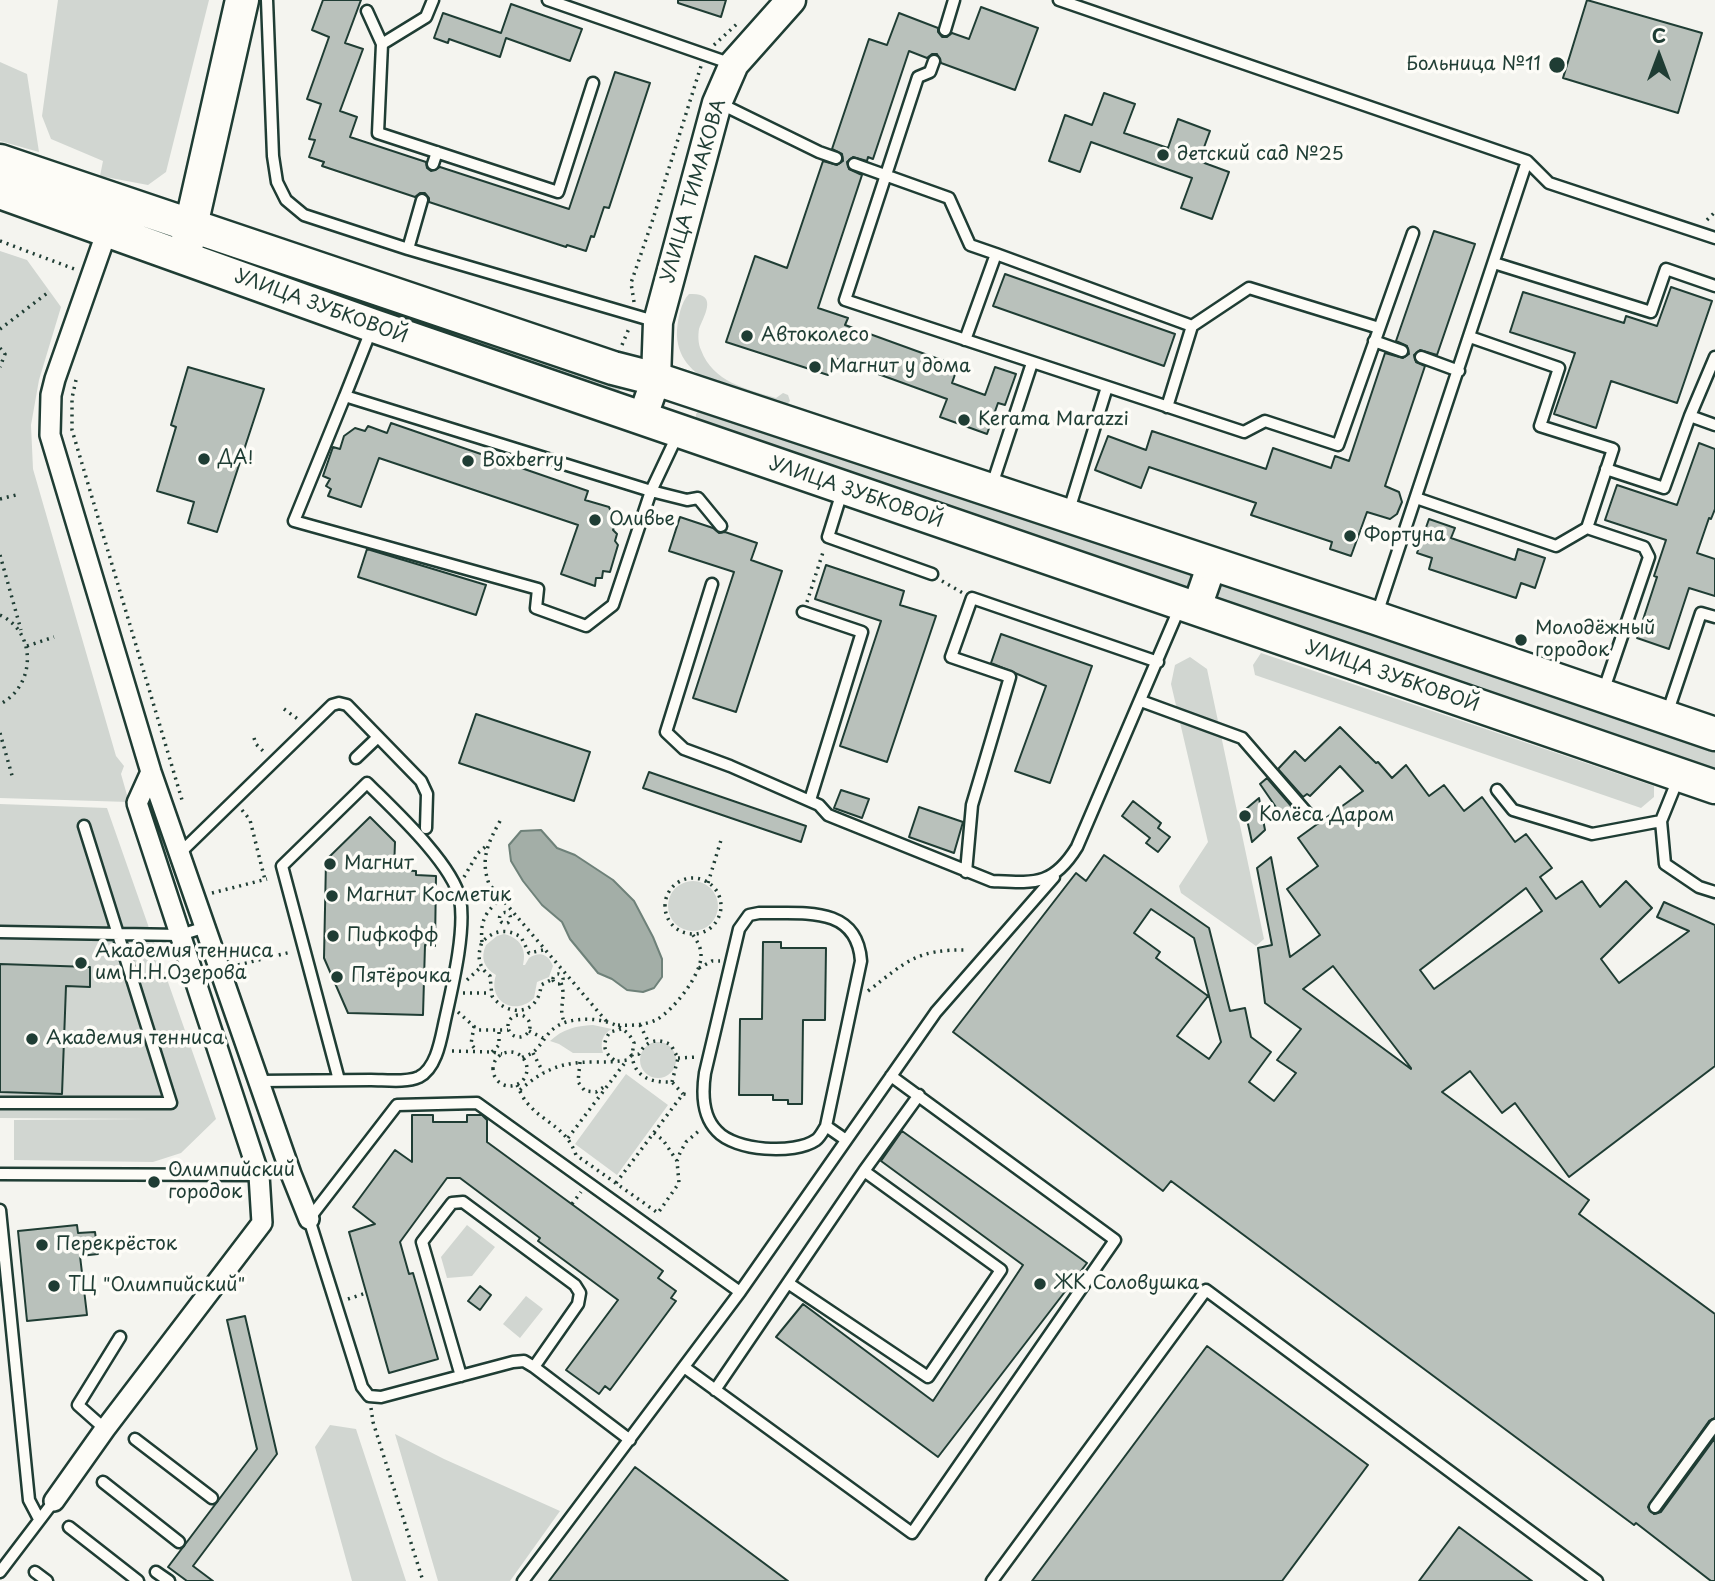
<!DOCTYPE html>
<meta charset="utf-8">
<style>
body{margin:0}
#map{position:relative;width:1715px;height:1581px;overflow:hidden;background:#f4f4ef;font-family:"Playpen Sans",sans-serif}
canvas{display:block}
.north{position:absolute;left:1624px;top:21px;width:70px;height:70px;-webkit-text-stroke:5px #fdfcf7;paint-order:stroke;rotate:0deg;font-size:19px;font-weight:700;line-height:28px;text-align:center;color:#1f3d34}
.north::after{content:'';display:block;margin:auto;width:24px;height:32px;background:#1f3d34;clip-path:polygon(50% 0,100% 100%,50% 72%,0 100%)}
</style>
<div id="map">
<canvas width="1715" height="1581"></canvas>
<div class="north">С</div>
</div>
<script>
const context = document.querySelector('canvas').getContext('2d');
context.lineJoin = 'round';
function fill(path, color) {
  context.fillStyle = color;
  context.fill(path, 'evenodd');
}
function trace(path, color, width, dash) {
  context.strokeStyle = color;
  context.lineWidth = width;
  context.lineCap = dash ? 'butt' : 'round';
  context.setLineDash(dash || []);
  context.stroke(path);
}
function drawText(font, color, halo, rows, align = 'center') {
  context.font = font + ' "Playpen Sans",sans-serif';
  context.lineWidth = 7;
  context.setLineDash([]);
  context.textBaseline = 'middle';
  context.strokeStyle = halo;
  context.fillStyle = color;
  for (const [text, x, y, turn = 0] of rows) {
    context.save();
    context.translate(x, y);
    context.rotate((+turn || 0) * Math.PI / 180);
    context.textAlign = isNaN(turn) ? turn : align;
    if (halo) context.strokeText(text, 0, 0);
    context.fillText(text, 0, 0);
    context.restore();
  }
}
fill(new Path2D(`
 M58 0H209L166 172 148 185 100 176 103 161 51 139 42 116Z
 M0 62 27 74 39 152 0 141Z
 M0 251 27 260 61 307 39 380 31 425 33 469 116 756 124 766 121 774 129 802 0 798Z
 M255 262 626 385 614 395 256 270 253 266Z
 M689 294C720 292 703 317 699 329 698 335 698 344 701 350 713 382 746 389 776 398L783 393 788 395 790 401 783 408C745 395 674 384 677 330 678 318 681 302 689 294Z
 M701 408 1194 568 1198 576 1191 595 695 424 696 414Z
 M1230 580 1715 742V778L1215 610 1212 592 1218 582Z
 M1261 653 1654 786V797L1641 808 1255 675 1253 665Z
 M1190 657 1207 669 1264 939 1256 946 1181 893 1179 886 1208 842 1171 684 1175 665Z
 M0 804 107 808 216 1119 181 1153 153 1162 14 1160V1120L149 1119 0 1118Z
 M668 906a25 25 0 1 1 50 0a25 25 0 1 1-50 0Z
 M504 934C520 938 527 949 523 965H525L529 958C540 951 548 954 553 966L549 977 537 982 534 998C515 1017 487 1001 496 975 484 968 480 958 486 945L497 936Z
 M593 1025 612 1029C602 1034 600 1043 603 1053H573L559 1044 550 1041C563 1029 575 1026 593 1025Z
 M640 1060a18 18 0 1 1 36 0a18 18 0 1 1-36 0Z
 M626 1074 668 1105 617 1175 575 1144Z
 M467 1225 495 1247 472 1276 447 1278 441 1257Z
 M526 1296 543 1309 520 1338 503 1324Z
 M330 1425 356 1429 406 1581H352L315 1447Z
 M395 1434 444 1459 560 1511 510 1581H438Z`), '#d1d6d1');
const water = new Path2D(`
 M541 830 557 848 575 855 613 880 634 901 653 937 662 959V977L654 988 643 992 627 990 612 979 598 973 570 939 562 922 542 905 523 881 511 861 509 845 521 831Z`);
fill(water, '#a3aea7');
trace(water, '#6e8179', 2);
const building = new Path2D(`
 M323 0H361L345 43 363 49 340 111 357 117 350 137 426 162 427 168 431 171 440 167 569 209 615 72 650 83 609 208 604 207 594 237 591 236 586 251 567 245 566 247 429 202V198L425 193H420L415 197 322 166 324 162 309 157 315 140 309 139 321 104 307 99 329 37 312 30Z
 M678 0H726L721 17 678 3Z
 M1587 0 1702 33 1678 113 1563 78Z
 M511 4 582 29 570 61 506 38 500 57 449 39 448 43 434 38 443 13 501 33Z
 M981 7 1038 28 1015 90 941 63 937 54H932L927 58 909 51 873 159 868 157 867 161 853 157 847 162 849 169 862 175 818 308 848 318 845 325 958 366 952 383 985 395 995 367 1016 374 1005 405 998 403 987 434 940 417 947 399 834 358 828 375 726 342 755 256 787 268 823 161 837 165 843 161 842 154 832 149 869 39 887 45 899 13 938 28V32L942 37H947L952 33 969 39Z
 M1104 93 1135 104 1124 133 1168 148 1178 119 1210 131 1199 161 1229 172 1212 219 1181 208 1192 178 1091 142 1080 172 1049 161 1065 115 1092 125Z
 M1434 231 1475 244 1437 355 1420 350 1414 355 1416 362 1425 366 1385 486 1399 492 1402 502 1397 514 1390 519 1367 512 1351 556 1330 549 1332 542 1251 515 1256 503 1149 467 1141 488 1095 470 1108 436 1146 450 1152 431 1266 469 1273 448 1331 468 1335 456 1349 461 1385 353 1403 358 1409 354 1407 346 1396 341Z
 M1005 274 1175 334 1164 366 993 306Z
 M1671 287 1712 301 1677 403 1611 381 1596 428 1554 414 1575 353 1510 332 1523 292 1624 323 1626 316 1657 326Z
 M188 367 264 389 217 532 188 523 194 502 157 491 176 427 171 425Z
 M391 423 588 491 585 500 609 507 616 524 613 530 617 534 615 541 618 545 610 572 603 571 602 578H596L595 586 561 574 578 525 379 458 361 507 328 496 331 489 326 486 330 479 323 476 333 447 340 449 344 436 355 428 365 431 368 426 387 433Z
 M1699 443 1715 449V509L1711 519 1709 518 1697 553 1715 559V596L1689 588 1669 649 1637 638 1657 577 1654 576 1666 540 1605 520 1617 485 1677 505Z
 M680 517 713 528 719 533 725 532 757 543 751 560 782 571 736 712 693 698 734 572 669 551Z
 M1429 519 1455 528 1451 538 1515 560 1518 549 1545 558 1535 588 1521 583 1516 598 1429 569 1432 558 1417 553Z
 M367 549 486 585 476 615 358 577Z
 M826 565 904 591 900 605 936 616 887 762 840 746 881 621 815 599Z
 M1001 634 1092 666 1050 783 1015 771 1046 686 991 663Z
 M476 714 590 752 574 801 459 763Z
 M1340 727 1376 763 1378 762 1392 778 1406 765 1429 796 1444 785 1464 811 1482 797 1515 842 1526 834 1552 868 1540 877 1556 899 1582 881 1600 907 1626 881 1652 908 1601 959 1619 983 1689 931 1657 917 1664 902 1715 925V1066L1569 1177 1515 1103 1502 1113 1470 1071 1442 1092 1589 1200 1579 1214 1715 1314V1418L1709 1421 1648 1507 1654 1514 1661 1512 1715 1438V1581H1711L1636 1523 1634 1525 1171 1181 1163 1191 953 1032 1076 873 1086 881 1104 855 1209 928 1230 1011 1245 1008 1251 1037 1271 1052 1249 1082 1274 1101 1296 1073 1277 1060 1301 1029 1265 1003 1258 948 1272 945 1257 868 1271 857 1290 957 1320 935 1287 889 1318 866 1298 838 1363 791 1340 766 1310 796 1307 794 1303 797 1278 769 1295 751 1305 761ZM1526 888 1542 911 1434 989 1420 970ZM1151 909 1194 938 1221 1042 1209 1059 1177 1036 1208 996 1156 958 1160 952 1134 933ZM1333 966 1411 1068V1069L1303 989Z
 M649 772 806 826 801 842 643 788Z
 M1267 778 1292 807 1282 816 1260 784Z
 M841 790 869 799 862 818 834 808Z
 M1259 798 1265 830 1252 842 1248 824 1240 814Z
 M1133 801 1161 823 1158 828 1170 837 1158 852 1146 843 1150 838 1122 816Z
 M919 807 963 822 954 853 909 837Z
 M370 817 395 842 394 870 416 871V875L436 876 435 946 425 945 423 1015 348 1013 324 958 326 860Z
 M763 942H781V948H826L825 1020H803L802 1104H788V1100H773V1095H739L740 1019H762Z
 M0 964 90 967V987L66 986 62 1094 0 1092Z
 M412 1115H433V1122H467V1115H482L487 1120V1142L663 1271 658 1278 676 1291 671 1298 676 1301 610 1390 605 1386 599 1394 566 1370 618 1300 538 1241 540 1238 460 1178H447L400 1242 409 1274 413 1273 438 1359 389 1373 349 1232 375 1224 353 1207 395 1150 412 1162Z
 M902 1131 1087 1263 938 1457 776 1337 803 1304 933 1401 1023 1265 881 1161Z
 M77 1225 78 1233 95 1232 98 1254 80 1256 87 1315 27 1321 18 1231Z
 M480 1286 491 1295 480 1310 468 1301Z
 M245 1316 277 1454 193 1566 213 1581H187L168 1567 257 1449 227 1320Z
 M1207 1346 1368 1465 1282 1581H1032Z
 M635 1467 788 1581H549Z
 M1459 1527 1532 1581H1419Z`);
fill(building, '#b9c1bb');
trace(building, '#1f3d34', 2);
const lane = new Path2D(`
 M267 0 273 156 277 182 286 200 304 215 408 249 654 321
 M433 0 426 17 382 44 378 133 558 192 593 83
 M548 0 732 64
 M1059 0 1527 161 1549 183 1715 238
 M367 11 382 44
 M945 30 954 0
 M934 61 930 72 918 77 845 300 1244 432 1265 421 1338 445 1413 233
 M721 104 819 152 836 158
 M433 164 437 152
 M854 164 949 198 970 245 996 254
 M408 249 422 200
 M1494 263 1651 312 1666 269 1715 286
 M1192 326 1249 288 1379 328
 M965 340 996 254 1192 326 1167 407
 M1374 341 1402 351
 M1421 357 1459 371
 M1715 357 1690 416 1715 425
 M345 396 372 328
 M677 436 651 491 613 605 586 626 536 608 538 589 294 521 345 396 651 491 687 500 698 498 721 526
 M1606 469 1664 488 1690 416
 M992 485 1032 363
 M842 492 828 537 932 574
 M1416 498 1556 546 1587 528 1613 449 1540 426 1559 368 1470 337
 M1069 510 1107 387
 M1587 528 1644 547 1649 557 1603 692
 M712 584 666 732 684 749 730 766 819 805 828 815 992 881C1035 883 1053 886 1077 847L1179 609
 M803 612 862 632 810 800
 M1377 614 1527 161
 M1141 701 1242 738 1307 813
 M1667 714 1701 613 1715 617
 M356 758 378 737
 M1678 779 1661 821 1665 864 1699 887 1715 892
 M1497 790 1513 810 1592 834 1661 821
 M180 853 332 705 339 703 347 705 421 781 427 794 426 828
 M966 872 972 805 1010 677 951 657 972 598 1158 662
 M0 932 180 935 206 927
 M259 1081C296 1081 334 1080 371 1080 385 1080 406 1083 419 1077 437 1068 441 1038 445 1020 452 988 466 931 460 899 452 863 393 809 367 783L282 866 339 1080
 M0 1103H171L84 826
 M826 1126C823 1131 820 1137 816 1140 794 1155 735 1151 717 1131 702 1116 702 1093 705 1073L739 929 749 915 759 913C801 914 857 904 861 961L826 1126 846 1140
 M0 1174 259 1175
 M0 1210 29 1500 39 1519
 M788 1283 928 1377 1001 1270 864 1171 919 1095
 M684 1367 912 1533 1115 1240 891 1076
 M461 1376 422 1242 452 1203 463 1202 575 1285 580 1293 578 1304 534 1367
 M715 1390 864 1171
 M105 1429 78 1405 120 1337
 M135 1439 212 1498
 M630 1440 534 1367 524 1361 513 1362 381 1397 369 1396 362 1387 309 1219 397 1105 477 1103 740 1292
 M103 1482 179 1542
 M1655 1507 1715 1425
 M69 1527 138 1581
 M0 1572 54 1501
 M35 1572 47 1581
 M156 1572 169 1581
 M523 1581 740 1292 936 1012 1054 877
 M992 1581 1206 1290 1597 1581`);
const street = new Path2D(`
 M107 231 55 379 51 395 50 435 151 772 291 1174 309 1219
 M54 1501 105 1429 262 1223 259 1175 137 803 151 772`);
const secondary = new Path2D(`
 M642 419 656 379 658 322 717 103 734 64 791 0
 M1196 610 1212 564`);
const primary = new Path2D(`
 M0 161 613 368 656 379 1376 618 1715 734
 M0 192 374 326 1715 787
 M186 248 242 0`);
trace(lane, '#1f3d34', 15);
trace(street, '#1f3d34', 24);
trace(secondary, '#1f3d34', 33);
trace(primary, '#1f3d34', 37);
trace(new Path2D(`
 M714 45 739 22
 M1707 220 1715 212
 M0 241 77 270
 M634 302 631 283 653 219 701 66
 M0 329 50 291
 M622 345 630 326
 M0 348 5 354 0 367
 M76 380 72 398V430L182 800
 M0 499 16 495
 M0 555 21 630
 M942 581 963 593
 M807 602 824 549
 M0 615C37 632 36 686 0 704
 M27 646 54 637
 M284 709 299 720
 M0 733 13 779
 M254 738 256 744 265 753
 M242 810 250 820 265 880
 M500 821C488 843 480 859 489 884L607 1022
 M464 877 478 853 485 847
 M665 906a28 28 0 1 1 56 0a28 28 0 1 1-56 0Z
 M708 883 721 840
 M212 893 267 879
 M499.5 918a5.5 5.5 0 1 1 11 0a5.5 5.5 0 1 1-11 0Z
 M482 942C480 921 485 912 501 899
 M543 950 529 953 521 937C506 928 494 930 482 942 477 956 478 967 490 976L492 996C508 1018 539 1015 541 985L553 979
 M238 965 291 952
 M699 968 712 961H720
 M553 979a5 5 0 1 1 10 0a5 5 0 1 1-10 0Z
 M467 980 481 967
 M561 983C567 998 557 1009 565 1023
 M868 991C906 962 916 949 967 950
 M463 993H490
 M458 1012 478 1030H508
 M508 1026a11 11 0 1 1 22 0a11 11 0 1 1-22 0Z
 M618 1025C631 1026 645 1025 656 1020 673 1011 702 974 701 955 701 947 697 941 693 935
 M640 1025 648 1041
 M474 1026 471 1044 476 1050
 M529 1031 543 1038
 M452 1051 492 1052 502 1054
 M492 1052 499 1045V1032
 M493 1069a17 17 0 1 1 34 0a17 17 0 1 1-34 0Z
 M533 1053 543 1072
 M678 1058 697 1057
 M614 1060C603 1052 602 1043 610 1032L621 1029
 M580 1062 578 1082 585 1091 596 1092 607 1085
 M672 1082 678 1058 671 1045C657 1037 646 1041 639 1054L632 1055C634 1077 651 1083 672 1082L683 1094
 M517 1085C520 1091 523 1099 529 1105 546 1124 566 1127 576 1155L658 1213 679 1183 677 1161 680 1153 686 1142 701 1129
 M520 1090C544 1069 562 1062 594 1062 606 1062 616 1062 627 1060L632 1055 634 1043C624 1018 580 1014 559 1025 546 1032 542 1046 532 1053 529 1055 525 1056 521 1058
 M654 1133 663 1140 677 1161
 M568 1138 627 1060
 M616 1183 683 1094 690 1095
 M572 1204 581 1192
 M348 1299 366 1293
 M371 1408 373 1422 423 1581`), '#1f3d34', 3.5, [2, 5]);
trace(lane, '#fdfcf7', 10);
trace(street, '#fdfcf7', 19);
trace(secondary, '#fdfcf7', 28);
trace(primary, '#fdfcf7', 32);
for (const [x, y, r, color] of [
 [1557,65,9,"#1f3d34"],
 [1163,155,7,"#1f3d34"],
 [747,336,7,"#1f3d34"],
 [815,367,7,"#1f3d34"],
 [964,420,7,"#1f3d34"],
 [204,459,7,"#1f3d34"],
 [468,461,7,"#1f3d34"],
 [595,520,7,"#1f3d34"],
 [1350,536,7,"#1f3d34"],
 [1521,640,7,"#1f3d34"],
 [1245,816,7,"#1f3d34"],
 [330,864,7,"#1f3d34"],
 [332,896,7,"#1f3d34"],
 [333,936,7,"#1f3d34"],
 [81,963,7,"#1f3d34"],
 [337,977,7,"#1f3d34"],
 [32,1039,7,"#1f3d34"],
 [154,1182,7,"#1f3d34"],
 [42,1245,7,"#1f3d34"],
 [1040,1284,7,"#1f3d34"],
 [54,1286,7,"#1f3d34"]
]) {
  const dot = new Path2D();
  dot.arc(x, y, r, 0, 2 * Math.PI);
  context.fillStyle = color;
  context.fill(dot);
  trace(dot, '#fdfcf7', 2.5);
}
drawText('19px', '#1f3d34', '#fdfcf7', [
 ["Больница №11",1541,65,"right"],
 ["детский сад №25",1177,155],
 ["Автоколесо",761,336],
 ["Магнит у дома",829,367],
 ["Kerama Marazzi",978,420],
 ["ДА!",218,459],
 ["Boxberry",482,461],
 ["Оливье",609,520],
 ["Фортуна",1364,536],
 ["Молодёжный",1535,629],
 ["городок",1535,651],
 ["Колёса Даром",1259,816],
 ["Магнит",344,864],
 ["Магнит Косметик",346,896],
 ["Пифкофф",347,936],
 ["Академия тенниса",95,952],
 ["им Н.Н.Озерова",95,974],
 ["Пятёрочка",351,977],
 ["Академия тенниса",46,1039],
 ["Олимпийский",168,1171],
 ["городок",168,1193],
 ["Перекрёсток",56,1245],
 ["ЖК Соловушка",1054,1284],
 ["ТЦ \"Олимпийский\"",68,1286]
], 'left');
drawText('19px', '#1f3d34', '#fdfcf7', [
 ["УЛИЦА ТИМАКОВА",694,191,-74],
 ["УЛИЦА ЗУБКОВОЙ",321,307,20],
 ["УЛИЦА ЗУБКОВОЙ",856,493,19],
 ["УЛИЦА ЗУБКОВОЙ",1392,677,19]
]);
</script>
